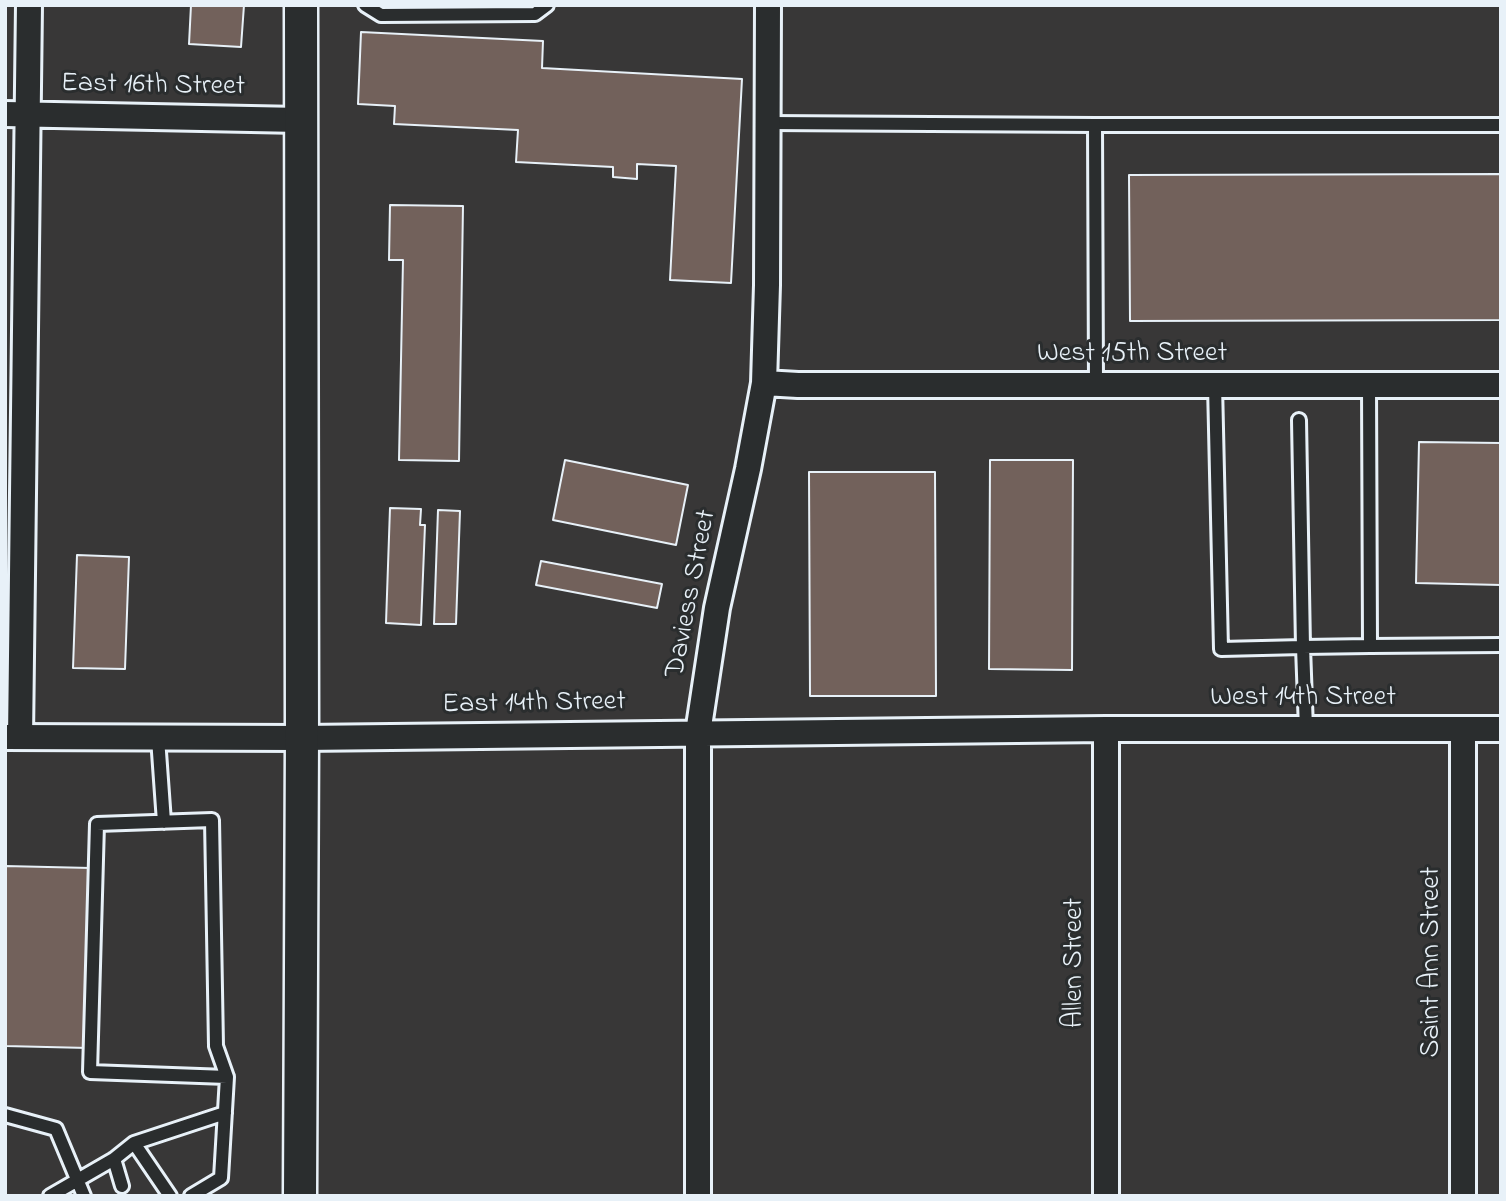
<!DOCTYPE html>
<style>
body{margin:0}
#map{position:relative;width:1506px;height:1201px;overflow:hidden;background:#383737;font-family:"Indie Flower",sans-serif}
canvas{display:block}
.frame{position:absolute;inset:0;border:7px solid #e8f1f8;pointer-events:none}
</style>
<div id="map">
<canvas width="1506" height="1201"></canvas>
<div class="frame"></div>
</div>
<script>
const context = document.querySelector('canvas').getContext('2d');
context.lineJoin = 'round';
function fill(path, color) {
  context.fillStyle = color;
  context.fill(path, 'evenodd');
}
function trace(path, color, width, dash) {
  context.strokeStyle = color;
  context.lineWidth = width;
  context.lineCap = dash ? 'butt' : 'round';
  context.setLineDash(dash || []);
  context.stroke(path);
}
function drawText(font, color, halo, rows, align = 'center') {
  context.font = font + ' "Indie Flower",sans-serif';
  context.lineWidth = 6;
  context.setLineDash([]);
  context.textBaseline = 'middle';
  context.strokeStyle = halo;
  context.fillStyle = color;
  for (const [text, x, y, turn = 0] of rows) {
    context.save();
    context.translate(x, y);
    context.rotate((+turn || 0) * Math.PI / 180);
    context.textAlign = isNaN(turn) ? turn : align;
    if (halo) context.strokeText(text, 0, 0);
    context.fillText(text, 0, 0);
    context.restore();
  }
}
const building = new Path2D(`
 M191 5H244L241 47 189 44Z
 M361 32 543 41 542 68 742 79 731 283 670 280 676 166 637 164V179L613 177V167L516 162 518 130 394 124 395 106 358 104Z
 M1501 174V320L1130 321 1129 175Z
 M390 205 463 206 459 461 399 460 403 260H389Z
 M1419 442 1501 443V585L1416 583Z
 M565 460 688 485 676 545 553 520Z
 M990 460H1073L1072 670 989 669Z
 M809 472H935L936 696H810Z
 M390 508 421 509 420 525H425L421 625 386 623Z
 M438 510 460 511 456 624H434Z
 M77 555 129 557 125 669 73 668Z
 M541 561 662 584 657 608 536 585Z
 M5 866 91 868 88 1048 5 1046Z`);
fill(building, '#72615b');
trace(building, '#e8f1f8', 2);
const service = new Path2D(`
 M365 5 381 15 535 14 547 5
 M768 123 1095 125 1096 385
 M1095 125H1501
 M1215 385 1221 649 1303 647 1306 729
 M1369 385 1370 646 1501 645
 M1299 420 1303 647 1370 646
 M158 738 164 822
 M5 1115 56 1129 84 1196
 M134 1143 170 1196
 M114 1159 122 1186
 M50 1196 114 1159 134 1143 225 1113
 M191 1196 221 1178 227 1077 216 1046 212 820 97 824 90 1072 227 1077`);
const minor = new Path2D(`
 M5 114 300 120
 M764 383 798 385H1501
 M1106 729V1196
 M1463 729V1196
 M5 737 302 738 1106 729H1501
 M20 737 29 5
 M698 1196V733L717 608 748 469 764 383 767 285 768 5`);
const tertiary = new Path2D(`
 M300 1196 302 738 301 5`);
trace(service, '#e8f1f8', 18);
trace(minor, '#e8f1f8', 30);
trace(tertiary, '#e8f1f8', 37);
trace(service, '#2a2d2e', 12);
trace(minor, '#2a2d2e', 24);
trace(tertiary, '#2a2d2e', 32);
drawText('28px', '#e8f1f8', '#2a2d2e', [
 ["East 16th Street",153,87,1],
 ["West 15th Street",1132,355],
 ["Daviess Street",693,594,-79],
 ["West 14th Street",1303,699],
 ["East 14th Street",534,705,-1],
 ["Saint Ann Street",1433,962,-90],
 ["Allen Street",1076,963,-90]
]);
</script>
